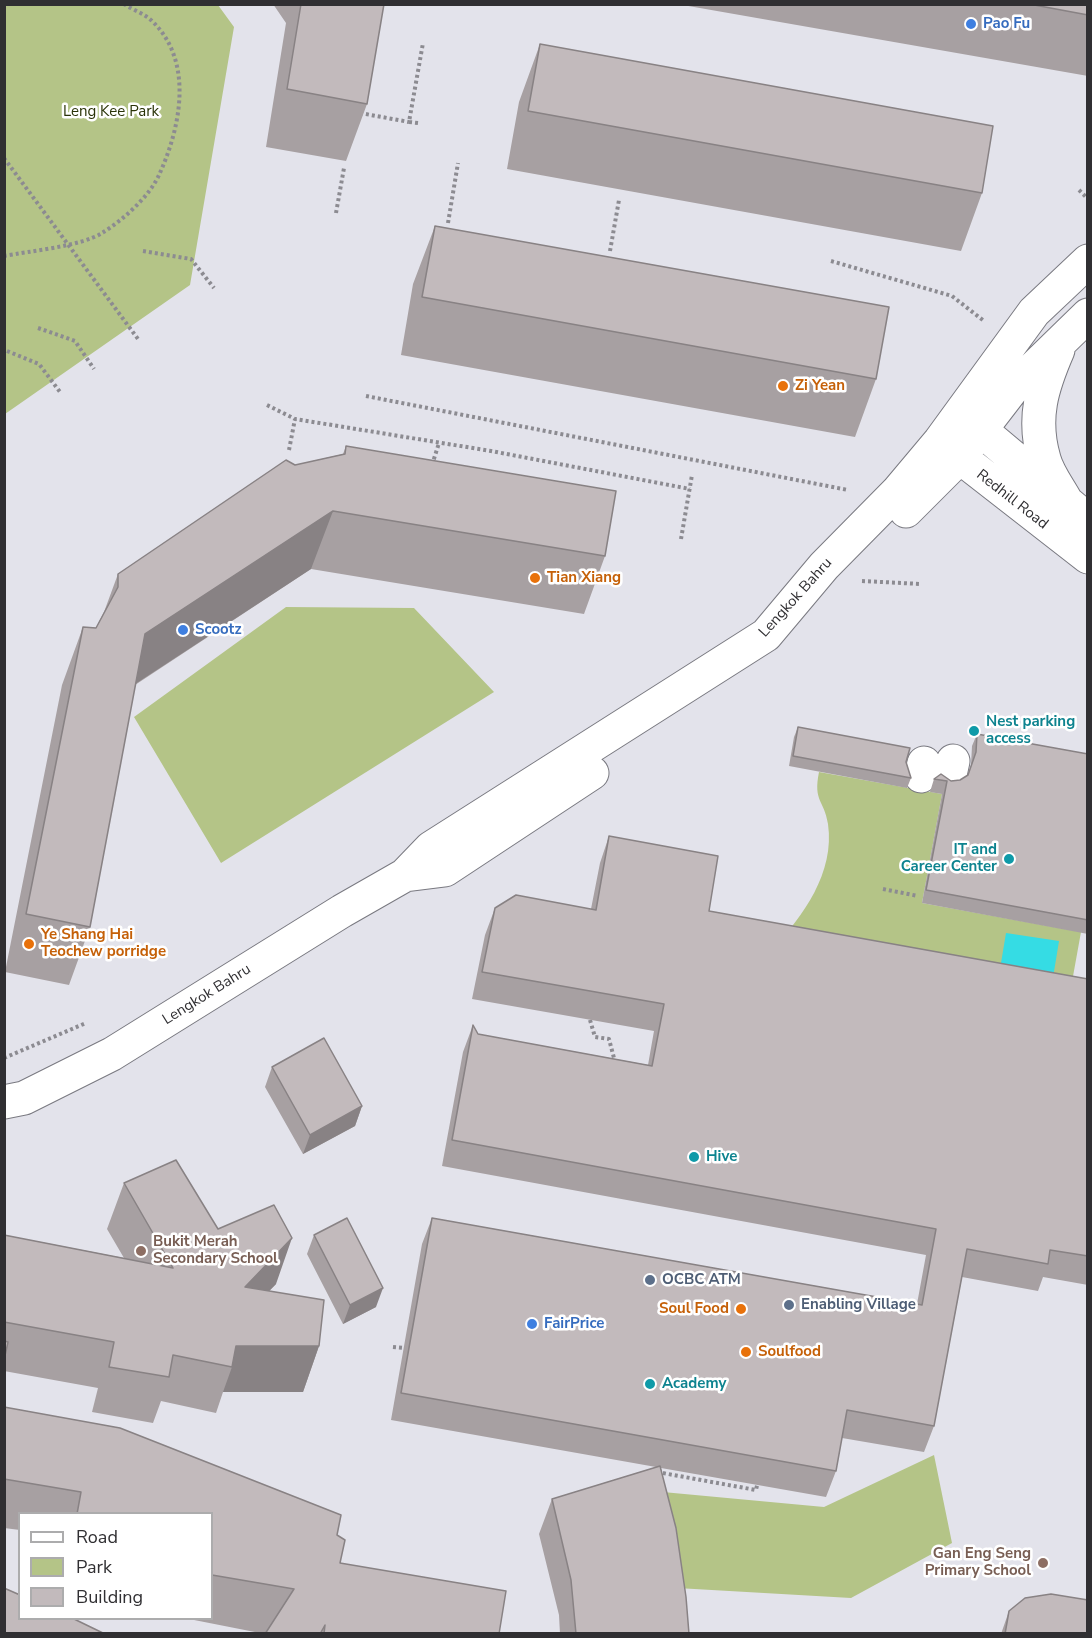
<!DOCTYPE html>
<style>
body{margin:0}
#map{position:relative;width:1092px;height:1638px;overflow:hidden;background:#e3e3eb;font-family:"Nunito Sans",sans-serif}
canvas{display:block}
.frame{position:absolute;inset:0;border:6px solid #302f32;pointer-events:none}
.legend{position:absolute;left:18px;top:1512px;width:195px;height:108px;box-sizing:border-box;background:#fff;border:2px solid #acacad;margin:0;padding:8px 10px;list-style:none;font-size:18px;color:#302f32}
.legend li{display:flex;align-items:center;gap:12px;height:30px}
.legend b{width:30px;border:2px solid #acacad}
</style>
<div id="map">
<canvas width="1092" height="1638"></canvas>
<div class="frame"></div>
<ul class="legend">
<li><b style="height:8px;background:#fff"></b>Road</li>
<li><b style="height:16px;background:#b4c487"></b>Park</li>
<li><b style="height:16px;background:#c2babc"></b>Building</li>
</ul>
</div>
<script>
const context = document.querySelector('canvas').getContext('2d');
context.lineJoin = 'round';
function fill(path, color) {
  context.fillStyle = color;
  context.fill(path, 'evenodd');
}
function trace(path, color, width, dash) {
  context.strokeStyle = color;
  context.lineWidth = width;
  context.lineCap = dash ? 'butt' : 'round';
  context.setLineDash(dash || []);
  context.stroke(path);
}
function drawText(font, color, halo, rows, align = 'center') {
  context.font = font + ' "Nunito Sans",sans-serif';
  context.lineWidth = 5;
  context.setLineDash([]);
  context.textBaseline = 'middle';
  context.strokeStyle = halo;
  context.fillStyle = color;
  for (const [text, x, y, turn = 0] of rows) {
    context.save();
    context.translate(x, y);
    context.rotate((+turn || 0) * Math.PI / 180);
    context.textAlign = isNaN(turn) ? turn : align;
    if (halo) context.strokeText(text, 0, 0);
    context.fillText(text, 0, 0);
    context.restore();
  }
}
fill(new Path2D(`
 M5 4 218 5 234 27 190 285 5 414Z
 M286 607 414 608 494 692 221 863 134 717Z
 M819 772 942 794 922 903 1081 932 1068 1004 772 950C803 916 835 873 828 824 824 799 813 802 819 772Z
 M934 1455 952 1543 851 1598 677 1588 652 1491 824 1507Z`), '#b4c487');
fill(new Path2D(`
 M1006 933 1059 941 1052 984 999 975Z`), '#35dce4');
const minor = new Path2D(`
 M1058 350C1042 387 1032 418 1044 459 1048 474 1059 488 1066 501
 M964 416 1088 520
 M943 444 1088 557
 M906 511 959 458 1013 388 1088 315
 M950 775 953 761
 M921 776 924 763
 M405 875 445 870 592 773
 M4 1102 24 1098 112 1054 342 911 405 875 431 848 766 635 824 566 898 491 940 441 1034 312 1088 261`);
trace(minor, '#797980', 35);
trace(new Path2D(`
 M360 113 409 122
 M418 123 409 122 423 43
 M4 158 138 339
 M1079 190 1088 199
 M336 213 344 168
 M448 223 458 163
 M143 251 191 259 214 288
 M610 251 619 200
 M4 256C30 251 82 246 102 233 123 220 149 197 159 175 181 127 194 61 152 21 145 14 133 10 124 4
 M831 261 952 296 984 321
 M38 328 75 341 94 369
 M7 351 39 364 60 392
 M366 396 848 490
 M267 405 295 419 491 451 690 489
 M289 450 295 419
 M432 465 439 443
 M681 539 692 475
 M862 581 921 584
 M883 889 918 896
 M590 1020 595 1037 609 1039 615 1062
 M4 1058 86 1023
 M393 1347 404 1348
 M657 1472 756 1490 758 1481`), '#8c8b91', 4, [3, 3]);
trace(minor, '#fff', 33);
fill(new Path2D(`
 M273 4H384L367 104 346 161 266 147 286 23Z
 M677 4H1088V76Z
 M540 44 982 193 961 251 507 169 519 102Z
 M435 226 876 379 855 437 401 355 413 284Z
 M346 446 605 556 584 614 311 569 135 685 90 927 69 985 5 972 62 685 83 627 96 628 104 612 118 574 295 465 343 454Z
 M798 727 906 762 911 778 907 788 789 766 794 737Z
 M977 734 1088 754V934L922 903 942 794 930 792 934 779 951 781 960 780 968 775 971 765 972 746Z
 M609 836 709 911 1088 979V1285L1043 1277 1038 1291 962 1277 934 1426 924 1452 842 1438 836 1471 826 1497 661 1468 689 1634H560L559 1615 539 1534 552 1499 656 1467 391 1420 422 1244 432 1218 917 1304 926 1255 442 1166 463 1052 473 1025 478 1034 648 1065 654 1031 472 999 485 935 495 908 591 909 600 863Z
 M272 1067 362 1106 355 1126 303 1154 265 1087Z
 M124 1183 218 1229 276 1284 269 1291 319 1346 303 1392H223L216 1413 161 1401 153 1423 92 1412 98 1388 4 1371V1235L124 1258 107 1229Z
 M314 1235 376 1307 343 1324 307 1254Z
 M4 1407 337 1535 340 1563 499 1634H265L184 1618H212V1514H20V1530L4 1528Z
 M1009 1611 1088 1634H1001Z`), '#a7a0a2');
fill(new Path2D(`
 M333 511 311 569 123 692 145 634Z
 M362 1106 355 1126 303 1154 310 1135Z
 M292 1238 276 1284 229 1332 245 1287Z
 M383 1288 376 1307 343 1324 350 1305Z
 M236 1346H319L303 1392H223L232 1367Z`), '#888284');
const building = new Path2D(`
 M301 4H384L367 104 287 89Z
 M1029 4H1088V15Z
 M540 44 993 126 982 193 528 111Z
 M435 226 889 307 876 379 422 297Z
 M346 446 616 491 605 556 333 511 145 634 90 927 26 914 83 627 96 628 118 587V574L286 460 295 465 345 454Z
 M798 727 910 748 906 762 911 778 793 756Z
 M977 734 1088 754V920L926 890 947 781 934 779 941 774 951 781 960 780 968 775 976 752Z
 M609 836 718 856 709 911 1088 979V1256L1050 1250 1048 1264 967 1249 934 1426 847 1410 836 1471 401 1393 432 1218 922 1305 936 1229 452 1140 473 1025 478 1034 652 1066 664 1004 482 972 495 908 516 895 596 910Z
 M324 1038 362 1106 310 1135 272 1067Z
 M176 1160 218 1229 274 1205 292 1238 245 1287 324 1300 319 1346H236L232 1367 173 1355 169 1377 109 1367 114 1342 4 1322V1235L173 1268 124 1183Z
 M347 1218 383 1288 350 1305 314 1235Z
 M4 1341 8 1342 4 1360Z
 M4 1407 120 1428 341 1515 337 1535 345 1540 340 1563 506 1591 499 1634H324L325 1625 320 1634H265L294 1589 212 1575V1514H77L81 1492 4 1479Z
 M660 1466 676 1528 686 1597 689 1634H576L571 1580 552 1499Z
 M4 1588 20 1595V1618H72L105 1634H4Z
 M1051 1594 1088 1600V1634H1005L1009 1611 1025 1598Z`);
fill(building, '#c2babc');
trace(building, '#888284', 1.5);
for (const [x, y, r, color] of [
 [971,24,6,"#3f7fe0"],
 [783,386,6,"#e8710a"],
 [535,578,6,"#e8710a"],
 [183,630,6,"#3f7fe0"],
 [974,731,6,"#0f9aa8"],
 [1009,859,6,"#0f9aa8"],
 [29,944,6,"#e8710a"],
 [694,1157,6,"#0f9aa8"],
 [141,1251,6,"#8d6e63"],
 [650,1280,6,"#5c6f8a"],
 [789,1305,6,"#5c6f8a"],
 [741,1309,6,"#e8710a"],
 [532,1324,6,"#3f7fe0"],
 [746,1352,6,"#e8710a"],
 [650,1384,6,"#0f9aa8"],
 [1043,1563,6,"#8d6e63"]
]) {
  const dot = new Path2D();
  dot.arc(x, y, r, 0, 2 * Math.PI);
  context.fillStyle = color;
  context.fill(dot);
  trace(dot, '#fff', 2);
}
drawText('bold 15px', '#366cbe', '#fff', [
 ["Pao Fu",983,24],
 ["Scootz",195,630],
 ["FairPrice",544,1324]
], 'left');
drawText('15px', '#2a3308', '#fff', [
 ["Leng Kee Park",111,112]
]);
drawText('bold 15px', '#c56008', '#fff', [
 ["Zi Yean",795,386],
 ["Tian Xiang",547,578],
 ["Ye Shang Hai",41,935],
 ["Teochew porridge",41,952],
 ["Soul Food",729,1309,"right"],
 ["Soulfood",758,1352]
], 'left');
drawText('15px', '#302f32', '#fff', [
 ["Redhill Road",1012,500,38],
 ["Lengkok Bahru",796,598,-48],
 ["Lengkok Bahru",207,995,-32]
]);
drawText('bold 15px', '#0d838f', '#fff', [
 ["Nest parking",986,722],
 ["access",986,739],
 ["IT and",997,850,"right"],
 ["Career Center",997,867,"right"],
 ["Hive",706,1157],
 ["Academy",662,1384]
], 'left');
drawText('bold 15px', '#785e54', '#fff', [
 ["Bukit Merah",153,1242],
 ["Secondary School",153,1259],
 ["Gan Eng Seng",1031,1554,"right"],
 ["Primary School",1031,1571,"right"]
], 'left');
drawText('bold 15px', '#4e5e75', '#fff', [
 ["OCBC ATM",662,1280],
 ["Enabling Village",801,1305]
], 'left');
</script>
